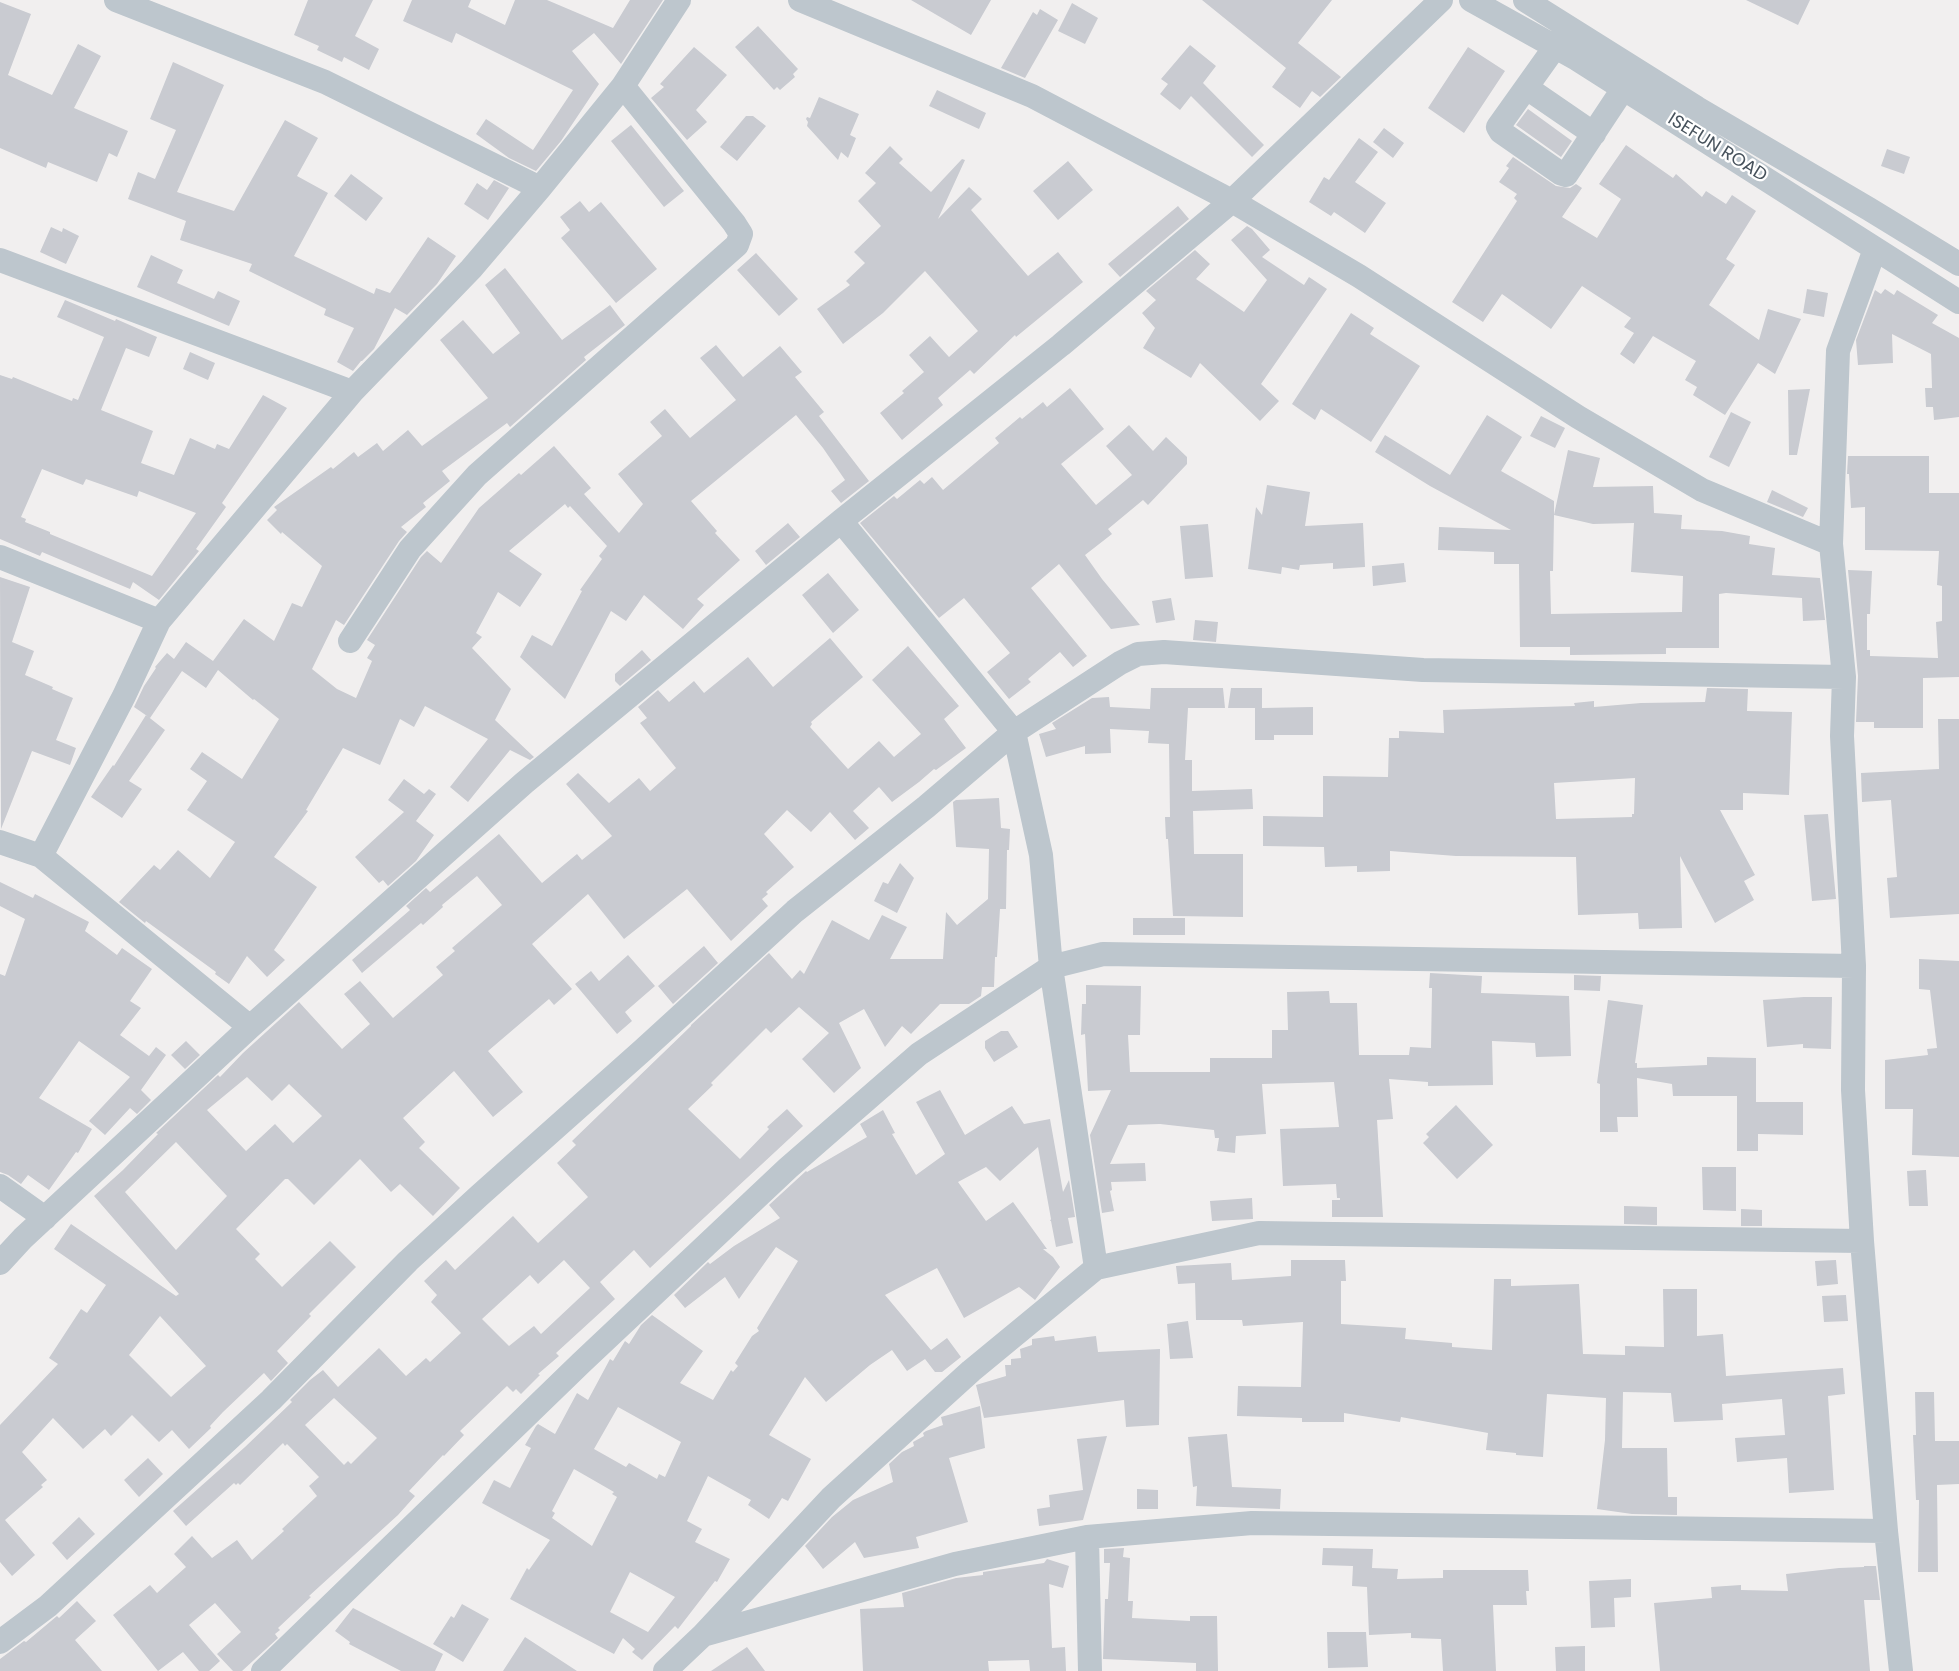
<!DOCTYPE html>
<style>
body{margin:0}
canvas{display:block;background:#f1efef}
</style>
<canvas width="1959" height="1671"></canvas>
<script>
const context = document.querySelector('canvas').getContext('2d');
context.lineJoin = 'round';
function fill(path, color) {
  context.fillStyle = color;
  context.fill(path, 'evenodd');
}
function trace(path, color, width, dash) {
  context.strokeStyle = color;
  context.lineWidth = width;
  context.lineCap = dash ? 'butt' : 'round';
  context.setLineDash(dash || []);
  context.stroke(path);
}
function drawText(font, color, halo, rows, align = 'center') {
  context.font = font + ' Poppins,sans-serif';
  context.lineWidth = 4.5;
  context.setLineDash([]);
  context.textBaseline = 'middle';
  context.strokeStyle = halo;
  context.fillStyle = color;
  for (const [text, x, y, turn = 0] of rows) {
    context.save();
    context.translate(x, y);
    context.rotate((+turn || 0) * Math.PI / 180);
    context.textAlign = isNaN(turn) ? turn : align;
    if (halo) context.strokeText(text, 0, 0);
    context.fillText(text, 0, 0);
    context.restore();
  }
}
fill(new Path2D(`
 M308 0H373L355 36 379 49 369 70 344 57 342 62 317 50 319 46 294 35Z
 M412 0H471L468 7 505 25 515 0H547L613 28 630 0H663L621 64 594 33 572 51 599 84 561 141 536 171 509 158 476 134 486 119 533 150 573 90 456 33 452 43 403 21Z
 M911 0H991L971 35Z
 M1202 0H1332L1298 43 1341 77 1320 97 1312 91 1300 108 1272 87 1286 68Z
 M1746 0H1810L1798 25Z
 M0 2 31 14 8 75 52 95 78 44 101 56 74 108 128 131 117 157 109 153 97 182 48 162 46 168 0 148Z
 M1072 3 1098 18 1085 44 1058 31Z
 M1040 9 1058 20 1025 78 1001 68 1033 12 1037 15Z
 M758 26 798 69 793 74 795 77 780 90 777 87 774 90 735 47Z
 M1190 45 1216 66 1203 83 1264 145 1252 157 1191 96 1180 110 1160 94 1168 84 1161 79Z
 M694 47 727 75 696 110 707 122 687 140 651 98 664 87 660 84Z
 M1468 47 1505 71 1464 133 1428 108Z
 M173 62 224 85 177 192 234 211 285 120 318 138 297 176 328 193 294 256 374 294 376 288 390 293 428 237 456 256 437 284 407 315 395 308 374 349 362 361H361L353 371 337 362 354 328 324 315 326 309 249 271 252 264 180 240 186 221 128 199 138 172 155 179 176 130 150 119Z
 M937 90 986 113 979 129 929 106Z
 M819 97 859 114 850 135 856 138 848 158 841 152 838 160 807 126 808 122 806 119 807 117 810 118Z
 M1528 109 1572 141 1561 157 1516 125Z
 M746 116H753L766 126 737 161 720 147Z
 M631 125 684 191 664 207 611 141Z
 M1384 128 1404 143 1393 158 1373 142Z
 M1359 138 1378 152 1355 182 1386 203 1365 233 1334 212 1331 216 1309 202 1324 177 1329 180Z
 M1626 145 1673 178 1676 174 1702 197 1706 191 1726 204 1732 195 1756 211 1726 259 1735 265 1709 305 1759 340 1768 309 1801 319 1775 374 1758 363 1725 415 1693 395 1697 387 1685 380 1696 361 1653 336 1634 364 1620 354 1634 333 1624 327 1631 318 1582 286 1551 329 1502 294 1483 322 1452 302 1517 201 1514 198 1517 194 1499 182 1509 168 1506 166 1513 157 1556 186 1570 188 1576 184 1582 188 1562 217 1597 238 1621 199 1599 184Z
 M890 146 903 159 899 163 931 192 962 159 965 160 938 219 969 187 982 199 971 210 1028 276 1058 252 1083 282 1016 337 1015 335 974 374 970 370 938 398 943 405 902 440 880 413 904 393 902 391 924 372 909 355 930 336 949 357 978 331 925 271 883 313 843 344 817 309 850 285 846 281 865 263 854 252 881 226 858 201 876 183 865 173Z
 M1887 149 1910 157 1904 174 1881 166Z
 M1068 161 1093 190 1058 220 1033 191Z
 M351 174 383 198 366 221 334 196Z
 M494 180 509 188 488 220 464 204 477 183 487 190Z
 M580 201 589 212 601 202 657 269 616 303 561 238 570 230 560 217Z
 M1178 206 1189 219 1120 277 1108 264Z
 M1247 226 1252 229 1270 250 1262 257 1304 285 1309 277 1327 289 1261 384 1279 401 1260 421 1200 363 1191 378 1143 348 1155 328 1142 313 1156 300 1146 291 1195 250 1210 264 1196 279 1244 312 1267 280 1231 240Z
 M51 227 62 232 63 228 79 236 66 264 40 252Z
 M756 253 798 299 779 316 737 270Z
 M151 255 183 270 177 283 214 299 218 291 240 301 229 326 137 287Z
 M505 268 562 340 610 305 625 325 584 357 586 360 510 427 507 423 442 471 450 481 423 503 426 507 401 527 407 532 399 541 344 625 336 620 312 669 337 689 356 698 372 661 367 658 375 645 367 640 421 557 427 551 441 563 479 508 519 473 521 475 554 446 591 488 584 494 619 533 643 504 618 474 662 436 650 422 665 409 690 438 736 400 700 358 716 345 743 377 780 346 802 372 795 377 824 412 819 416 869 481 841 503 831 491 845 480 823 448 796 415 691 501 717 531 715 533 740 560 697 599 704 605 683 629 644 595 626 621 611 611 565 699 520 657 532 635 552 646 582 591 580 590 602 559 599 556 607 546 570 506 568 508 565 504 509 551 542 574 520 607 498 592 476 633 482 637 472 648 511 689 495 720 534 757 530 760 510 750 468 802 450 787 488 739 425 706 414 727 400 719 380 765 343 748 306 810 308 811 274 857 317 887 274 950 285 960 267 977 247 956 229 984 215 974 216 972 146 921 145 923 119 902 154 865 160 870 178 850 210 878 235 842 187 810 207 781 190 769 202 752 242 779 279 719 254 699 253 700 218 670 206 688 182 671 150 718 134 707 144 686 156 668 155 667 167 653 174 659 186 642 213 661 244 619 274 641 292 603 302 607 322 566 282 532 281 534 267 520 277 510 274 507 331 467 333 469 354 452 358 457 377 443 383 451 408 430 422 446 488 398 440 340 463 320 493 354 520 333 485 285Z
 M1807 289 1828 293 1824 317 1803 313Z
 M1885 289 1894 295 1897 290 1915 301 1938 315 1932 323 1959 338V417L1934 420 1933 407H1926L1925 388H1932L1931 354 1892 334 1893 363 1858 365 1856 340 1875 290 1881 294Z
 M65 300 115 321 116 319 157 337 149 357 126 348 101 410 153 431 141 463 174 475 190 438 215 449 217 444 229 449 263 395 287 408 222 503 226 507 196 549 199 551 159 600 133 582 130 589 42 552 40 556 0 539V375L12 379 13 377 72 401 73 398 78 400 104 337 57 317ZM42 469 83 485 86 479 137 497 139 491 196 513 152 576 50 534V532L25 522 26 519 21 517Z
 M1351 313 1374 328 1370 334 1420 366 1371 442 1321 409 1315 420 1292 404Z
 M190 352 215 363 208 380 183 369Z
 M1070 388 1104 429 1061 464 1096 505 1132 475 1106 446 1129 425 1153 451 1166 437 1187 457V464L1148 505 1143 500 1108 529 1112 534 1085 555 1102 579 1140 625 1111 629 1059 564 1031 588 1087 656 1073 667 1060 652 1028 679 1031 682 1009 699 987 672 1010 653 964 598 939 618 860 523 894 496 897 499 920 480 924 484 932 477 943 490 999 443 995 438 1020 417 1022 419 1043 402 1047 407Z
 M1810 389 1797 455H1789L1788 390Z
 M1731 412 1751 422 1729 467 1709 457Z
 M1487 415 1522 437 1501 471 1554 501V515L1568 450 1600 458 1593 487 1653 486 1654 513 1682 515 1681 529 1722 531 1750 536 1749 544 1775 548 1772 575 1820 578 1825 620 1803 621 1802 598 1726 593 1719 594V648H1666V654L1570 655V647H1520L1519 564H1494V552L1438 550 1439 527 1511 530 1430 486 1375 452 1385 435 1450 475ZM1554 515 1593 524 1634 523 1631 572 1683 576 1682 612 1551 614 1550 571H1553Z
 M1541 416 1565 428 1555 448 1530 436Z
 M1848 456H1929V493H1959V677L1923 678V728H1874V722H1856L1858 676 1848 570 1872 571 1870 614H1867V650H1870V656L1938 658 1936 622 1942 621V586L1937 585 1939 551 1865 550V507L1851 508 1849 474H1847Z
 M1267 485 1310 492 1305 526 1363 523 1365 567 1333 569V563L1300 565 1299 570 1282 567 1281 574 1248 569 1256 507 1262 515Z
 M1772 490 1808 508 1803 517 1767 502Z
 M788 523 800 537 766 565 755 551Z
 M1208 524 1213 577 1185 579 1180 526Z
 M1404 563 1406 582 1373 586 1372 566Z
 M828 573 859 610 833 633 802 595Z
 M0 577 30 587 12 642 34 651 25 675 53 687 52 689 73 698 56 740 76 748 70 765 32 751 1 829Z
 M1171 598 1175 620 1156 623 1152 601Z
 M1195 620 1218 622 1216 642 1193 640Z
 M830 638 863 677 811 722 812 724 810 727 848 769 879 741 894 757 921 734 872 680 908 646 959 706 944 719 966 748 936 770 934 769 919 782 892 802 879 787 853 811 869 828 855 840 830 812 811 832 787 810 764 834 794 867 766 892 768 894 762 899 768 906 731 941 687 889 624 939 588 894 532 944 572 989 554 1005 549 999 488 1051 523 1092 493 1117 454 1071 403 1118 425 1142 419 1148 460 1188 433 1216 400 1184 391 1192 360 1159 314 1205 288 1179H285L236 1229 260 1254 255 1259 282 1287 330 1241 356 1267 309 1314 311 1316 277 1351 288 1363 271 1381 264 1373 223 1412 210 1426 211 1428 189 1449 172 1430 159 1442 132 1415 111 1436 105 1429 83 1449 53 1418 22 1452 47 1480 41 1485 43 1487 5 1520 35 1555 12 1576 0 1562V1425L58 1364 49 1358 81 1309 87 1313 106 1285 54 1249 71 1224 176 1296 179 1294 94 1196 123 1170 158 1134 156 1133 218 1075 220 1077 243 1053 299 1002 342 1049 370 1024 344 994 360 981 393 1018 443 975 436 967 455 951 452 948 502 905 477 876 442 905 443 907 423 925 421 923 362 973 352 960 410 910 406 906 426 888 430 892 499 834 542 883 577 854 582 860 612 836 566 784 578 773 609 803 639 778 650 791 676 768 640 723 647 718 638 707 658 690 669 702 694 681 704 693 748 657 773 687ZM247 1077 272 1101 289 1084 322 1116 293 1143 275 1124 246 1151 207 1110ZM176 1142 227 1196 176 1250 125 1192ZM160 1316 206 1366 171 1397 129 1355Z
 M642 650 651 660 620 686 615 681V674Z
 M1151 688H1223L1225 708H1188L1185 760H1192V791L1252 789 1253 809 1193 811 1194 854H1243V917L1173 916 1168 839H1166L1165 817H1170L1169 744 1148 743 1149 731 1110 729 1111 753 1085 754V746L1046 757 1039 734 1056 729 1052 723 1092 698 1109 697 1110 707 1150 709Z
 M1231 688H1262V708L1313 707V735H1274V740H1255V708H1228Z
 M1707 688 1748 689 1747 711 1792 712 1789 795 1743 793V810H1720L1755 875 1744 881 1754 900 1715 923 1680 856 1682 928 1639 929 1638 913 1578 915 1576 857 1456 856 1390 851V871L1357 872V866L1325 867 1324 847 1263 846V816L1323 817V776L1388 777 1389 738H1399V731L1444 733 1443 710 1575 706 1574 703 1594 701V707L1641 703 1705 702ZM1635 778 1634 814H1632V817L1556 819 1554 783Z
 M146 715 165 730 129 781 142 789 122 818 91 797 113 765 114 766Z
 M1938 719H1959V914L1890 918 1887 878 1897 877 1891 800 1862 802 1861 773 1939 769Z
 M404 779 424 794 429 789 436 794 416 821 434 835 416 861 388 886 383 880 379 883 355 857 404 812 388 800Z
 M999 798 1001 828 1010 829 1009 850H1007L1006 909H1000L997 957H995L994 987H982L981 996 969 1004H940L911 1034 902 1026 885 1047 864 1009 839 1023 861 1068 834 1093 802 1059 829 1033 799 1007 771 1033 766 1028 711 1083 713 1085 688 1109 740 1159 769 1129 767 1127 787 1109 803 1126 650 1268 634 1250 600 1282 615 1299 556 1353 559 1356 538 1374 540 1375 521 1394 516 1389 513 1392 507 1386 460 1431 464 1435 444 1456 443 1455 409 1491 415 1496 398 1515 309 1596 311 1597 278 1628 280 1630 275 1634 278 1638 242 1671H233L217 1654 241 1632 215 1603 189 1625 220 1661 209 1671H199L183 1652 158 1671 113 1615 150 1585 157 1593 186 1567 174 1554 192 1536 212 1558 237 1540 252 1560 284 1531 282 1529 317 1496 309 1486 319 1477 287 1444 285 1446 283 1443 240 1485 238 1483 236 1485 234 1483 186 1526 173 1511 245 1447 292 1402 290 1400 310 1380 323 1370 338 1387 379 1348 406 1376 426 1358 430 1362 461 1333 431 1302 437 1295 424 1281 446 1260 455 1270 513 1216 538 1243 588 1197 557 1163 576 1145 572 1141 691 1026V1025L769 953 792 979 800 970 804 974 832 920 869 940 882 915 907 927 890 959H943L946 912 957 925 988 899 989 849 956 847 953 802 956 800ZM564 1260 590 1288 541 1334 534 1326 509 1346 482 1319 530 1275 538 1284ZM334 1398 377 1438 351 1464 348 1461 344 1465 305 1425Z
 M1828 814 1836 899 1812 901 1804 815Z
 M900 863 914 878 897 913 874 901 883 882 888 884Z
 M0 882 33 898 35 894 89 922 85 931 117 955 122 948 152 969 130 1001 141 1008 120 1035 149 1056 156 1047 166 1055 141 1090 151 1100 137 1114 130 1108 105 1135 89 1121 130 1077 79 1041 39 1098 92 1129 78 1153 76 1152 49 1190 28 1175 21 1184 8 1175 0 1172V974L5 976 25 919 0 906Z
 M1133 918H1185V935H1133Z
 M704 946 718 963 673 1004 658 986Z
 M628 955 655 986 625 1012 632 1021 617 1034 575 984 591 971 599 981Z
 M1919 959 1959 961V1157L1912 1155 1913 1109H1885V1060L1928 1055 1927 1049 1937 1048 1930 990 1919 989Z
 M1430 973 1482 976 1481 993 1569 996 1571 1056 1536 1057 1535 1043 1492 1041 1493 1085 1428 1086V1082L1389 1079 1393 1119 1377 1120 1383 1217H1332V1200H1340V1198H1337L1336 1184 1283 1186 1280 1129 1339 1127 1334 1082 1262 1084 1266 1134 1236 1136 1235 1153 1217 1151 1219 1138H1215L1214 1130 1160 1124 1128 1125 1110 1164 1145 1163 1146 1181 1111 1182 1112 1190 1110 1191 1114 1211 1102 1213 1090 1135 1111 1090 1088 1091 1085 1034 1081 1035 1082 1004H1086V985L1141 986 1140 1035H1128L1130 1072H1210V1058H1272V1030H1288L1287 992 1329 991 1330 1003H1357L1359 1055H1409L1410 1047 1431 1048 1432 988H1429Z
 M1574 975 1601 976 1600 991 1574 990Z
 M1804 997H1832L1831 1049 1803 1048V1044L1767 1047 1763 1000Z
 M1608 1000 1643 1005 1635 1063H1637V1068L1707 1065V1057L1756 1058V1102H1803V1135L1758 1134V1151H1737V1096H1673L1672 1084 1637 1078 1638 1117H1617L1618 1132H1600V1084L1597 1083Z
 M1001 1031H1008L1018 1047 994 1062 985 1048V1041Z
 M186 1041 200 1055 185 1069 171 1055Z
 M940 1090 965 1135 1012 1106 1024 1124 1050 1119 1063 1192 1069 1180 1075 1217 1068 1218 1073 1243 1056 1247 1051 1221H1050L1051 1219 1038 1147 1000 1181 986 1167 958 1182 986 1221 1013 1202 1047 1249H1043L1053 1257 1060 1267 1035 1300 1019 1287 964 1318 937 1268 885 1295 931 1350 947 1338 961 1357 942 1372H935L925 1359 907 1371 892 1350 870 1365 826 1402 805 1377 769 1435 811 1459 788 1501 782 1498 769 1519 748 1505 751 1500 708 1476 687 1521 702 1529 695 1542 730 1559 717 1582 715 1581 678 1629 675 1626 642 1660 632 1652 635 1649 623 1638 614 1654 510 1599 527 1568 529 1570 550 1540 482 1503 494 1480 510 1488 531 1448 525 1445 536 1426 538 1424 555 1434 577 1393 588 1400 610 1359 613 1361 625 1341 629 1344 641 1325 652 1315 703 1351 680 1383 713 1400 731 1370 733 1372 738 1366 735 1363 752 1336 759 1331 757 1328 798 1261 776 1247 739 1299 725 1277 685 1308 674 1295 708 1262 710 1264 734 1246 780 1218 769 1205 806 1171 807 1172 867 1137 860 1124 883 1110 895 1133 892 1134 916 1175 945 1154 916 1102ZM618 1407 681 1442 665 1477 659 1474 657 1479 629 1463 626 1467 594 1449ZM574 1469 614 1492 612 1494 617 1497 592 1546 552 1518 555 1513 552 1511ZM630 1572 675 1597 648 1632 610 1612Z
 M1456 1105 1493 1145 1457 1179 1423 1143 1429 1137 1426 1134Z
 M1702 1167H1736V1211L1703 1210Z
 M1926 1170 1928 1206H1909L1907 1171Z
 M1252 1198 1253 1219 1212 1221 1210 1201Z
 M1624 1206 1657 1207V1225L1624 1224Z
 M1741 1209 1762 1210V1226H1741Z
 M1291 1260H1345L1346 1281H1341V1324L1406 1328 1405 1339 1452 1343V1347L1492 1350 1494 1279H1511V1286L1579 1284 1583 1354 1625 1355V1346L1664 1347 1663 1289H1697V1336L1723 1334 1726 1376 1843 1368 1845 1394 1828 1396 1834 1490 1789 1493 1787 1458 1737 1462 1735 1438 1785 1435 1782 1399 1722 1404 1723 1420 1674 1422 1671 1393 1623 1392 1622 1448H1667L1668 1497H1677V1515L1632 1514 1597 1509 1605 1440 1606 1398 1547 1394 1543 1457 1516 1455V1453L1486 1450 1488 1433 1401 1417 1400 1422 1344 1413V1422H1302V1418L1237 1416 1238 1386 1301 1387 1303 1322 1243 1326 1242 1320H1196L1195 1283 1178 1284 1176 1266 1231 1263 1232 1280 1291 1276Z
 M1836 1260 1838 1284 1817 1286 1815 1261Z
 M1846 1295 1848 1321 1824 1322 1822 1296Z
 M1188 1321 1193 1358 1170 1359 1167 1324Z
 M1054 1336 1055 1341 1096 1336 1098 1352 1160 1349 1159 1425 1126 1427 1124 1400 984 1418 976 1385 1006 1376 1005 1365H1011V1359L1021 1358 1020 1349 1032 1345V1339Z
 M1915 1392H1934L1935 1441H1959V1484L1937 1485 1938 1572H1918L1919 1500H1916L1913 1435H1916Z
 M980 1406 985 1448 949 1458 968 1522 916 1537 919 1548 864 1558 855 1542 823 1569 805 1546 832 1517 853 1500 893 1482 889 1464 902 1452 914 1446 913 1442 924 1436 923 1433 926 1431 943 1425 941 1417Z
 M1227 1434 1232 1487 1281 1489 1280 1509 1196 1506 1197 1486 1193 1487 1188 1437Z
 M1107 1436 1083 1520 1039 1526 1037 1509 1050 1507 1049 1495 1083 1490 1077 1439Z
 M148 1458 163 1474 139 1497 124 1480Z
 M1137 1489 1158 1490V1509H1137Z
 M79 1517 95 1534 67 1560 52 1543Z
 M1124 1548 1123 1557 1130 1558 1128 1601H1133L1132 1618 1190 1621V1616H1217L1218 1671H1196V1663L1103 1659 1105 1599H1108L1110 1563H1104V1549Z
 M1323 1548 1373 1549 1372 1568 1398 1569 1397 1579 1443 1578V1570H1528L1529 1591H1526L1527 1605H1493L1496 1671H1443L1441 1639 1411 1638V1633L1369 1635 1367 1587 1352 1586 1353 1566 1322 1565Z
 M1047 1559 1069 1566 1063 1588 1049 1584 1052 1648 1065 1647 1066 1671H1030L1029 1660 988 1661 989 1671H863L860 1609 904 1607 902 1593 956 1578 983 1575V1572L1044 1563Z
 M1864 1566H1876L1880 1600H1864L1870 1671H1660L1654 1603 1712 1598 1711 1587 1741 1585V1590L1788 1591 1786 1574 1839 1568 1864 1567Z
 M1631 1579V1597L1614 1598 1615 1627 1591 1628 1589 1581Z
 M77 1601 96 1621 75 1640 102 1671H0V1659L24 1641 26 1642 57 1616 59 1618Z
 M462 1604 489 1619 463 1662 433 1644 451 1616 454 1618Z
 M353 1608 443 1654 435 1671H401L349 1644 350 1642 335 1631Z
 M1327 1632H1366L1368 1667 1328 1668Z
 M525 1637 577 1671H503Z
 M1585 1646V1671H1556L1555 1647Z
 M747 1647 765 1671H711Z`), '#c9cbd1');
trace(new Path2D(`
 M116 0 325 82 540 188
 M800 0 1032 96 1232 201 1359 276 1578 417 1702 490 1831 544
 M1471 0 1577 59 1959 302
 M1525 0 1697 108 1869 209 1959 264
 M1565 33 1498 127 1501 132 1560 173 1566 175 1623 89
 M1527 88 1594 134
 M1875 249 1838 351 1831 544 1844 677 1842 736 1854 966 1853 1090 1862 1241 1886 1531 1901 1671
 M0 260 352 392
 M841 521 1014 732 1041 855 1051 967 1096 1268
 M0 557 159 621
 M350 641 410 549 477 475 737 245 741 234 734 223 623 86
 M0 842 41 856 250 1027
 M41 856 124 696 159 621 352 392 471 269 540 188 623 86 679 0
 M0 1186 45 1218
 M0 1263 23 1238 250 1027 524 783 841 521 1061 345 1232 201 1441 0
 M1087 1537 1090 1671
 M703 1635 955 1564 1087 1537 1252 1523 1886 1531
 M0 1642 48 1606 271 1400 408 1261 480 1195 643 1050 795 911 926 807 1014 732 1120 663 1138 654 1164 652 1423 670 1844 677
 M263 1671 581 1363 788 1168 919 1054 1051 967 1103 954 1854 966
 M665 1671 703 1635 831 1498 971 1371 1096 1268 1259 1233 1862 1241`), '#bdc6cd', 24);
drawText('18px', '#47525c', '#fff', [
 ["ISEFUN ROAD",1717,148,32]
]);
</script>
